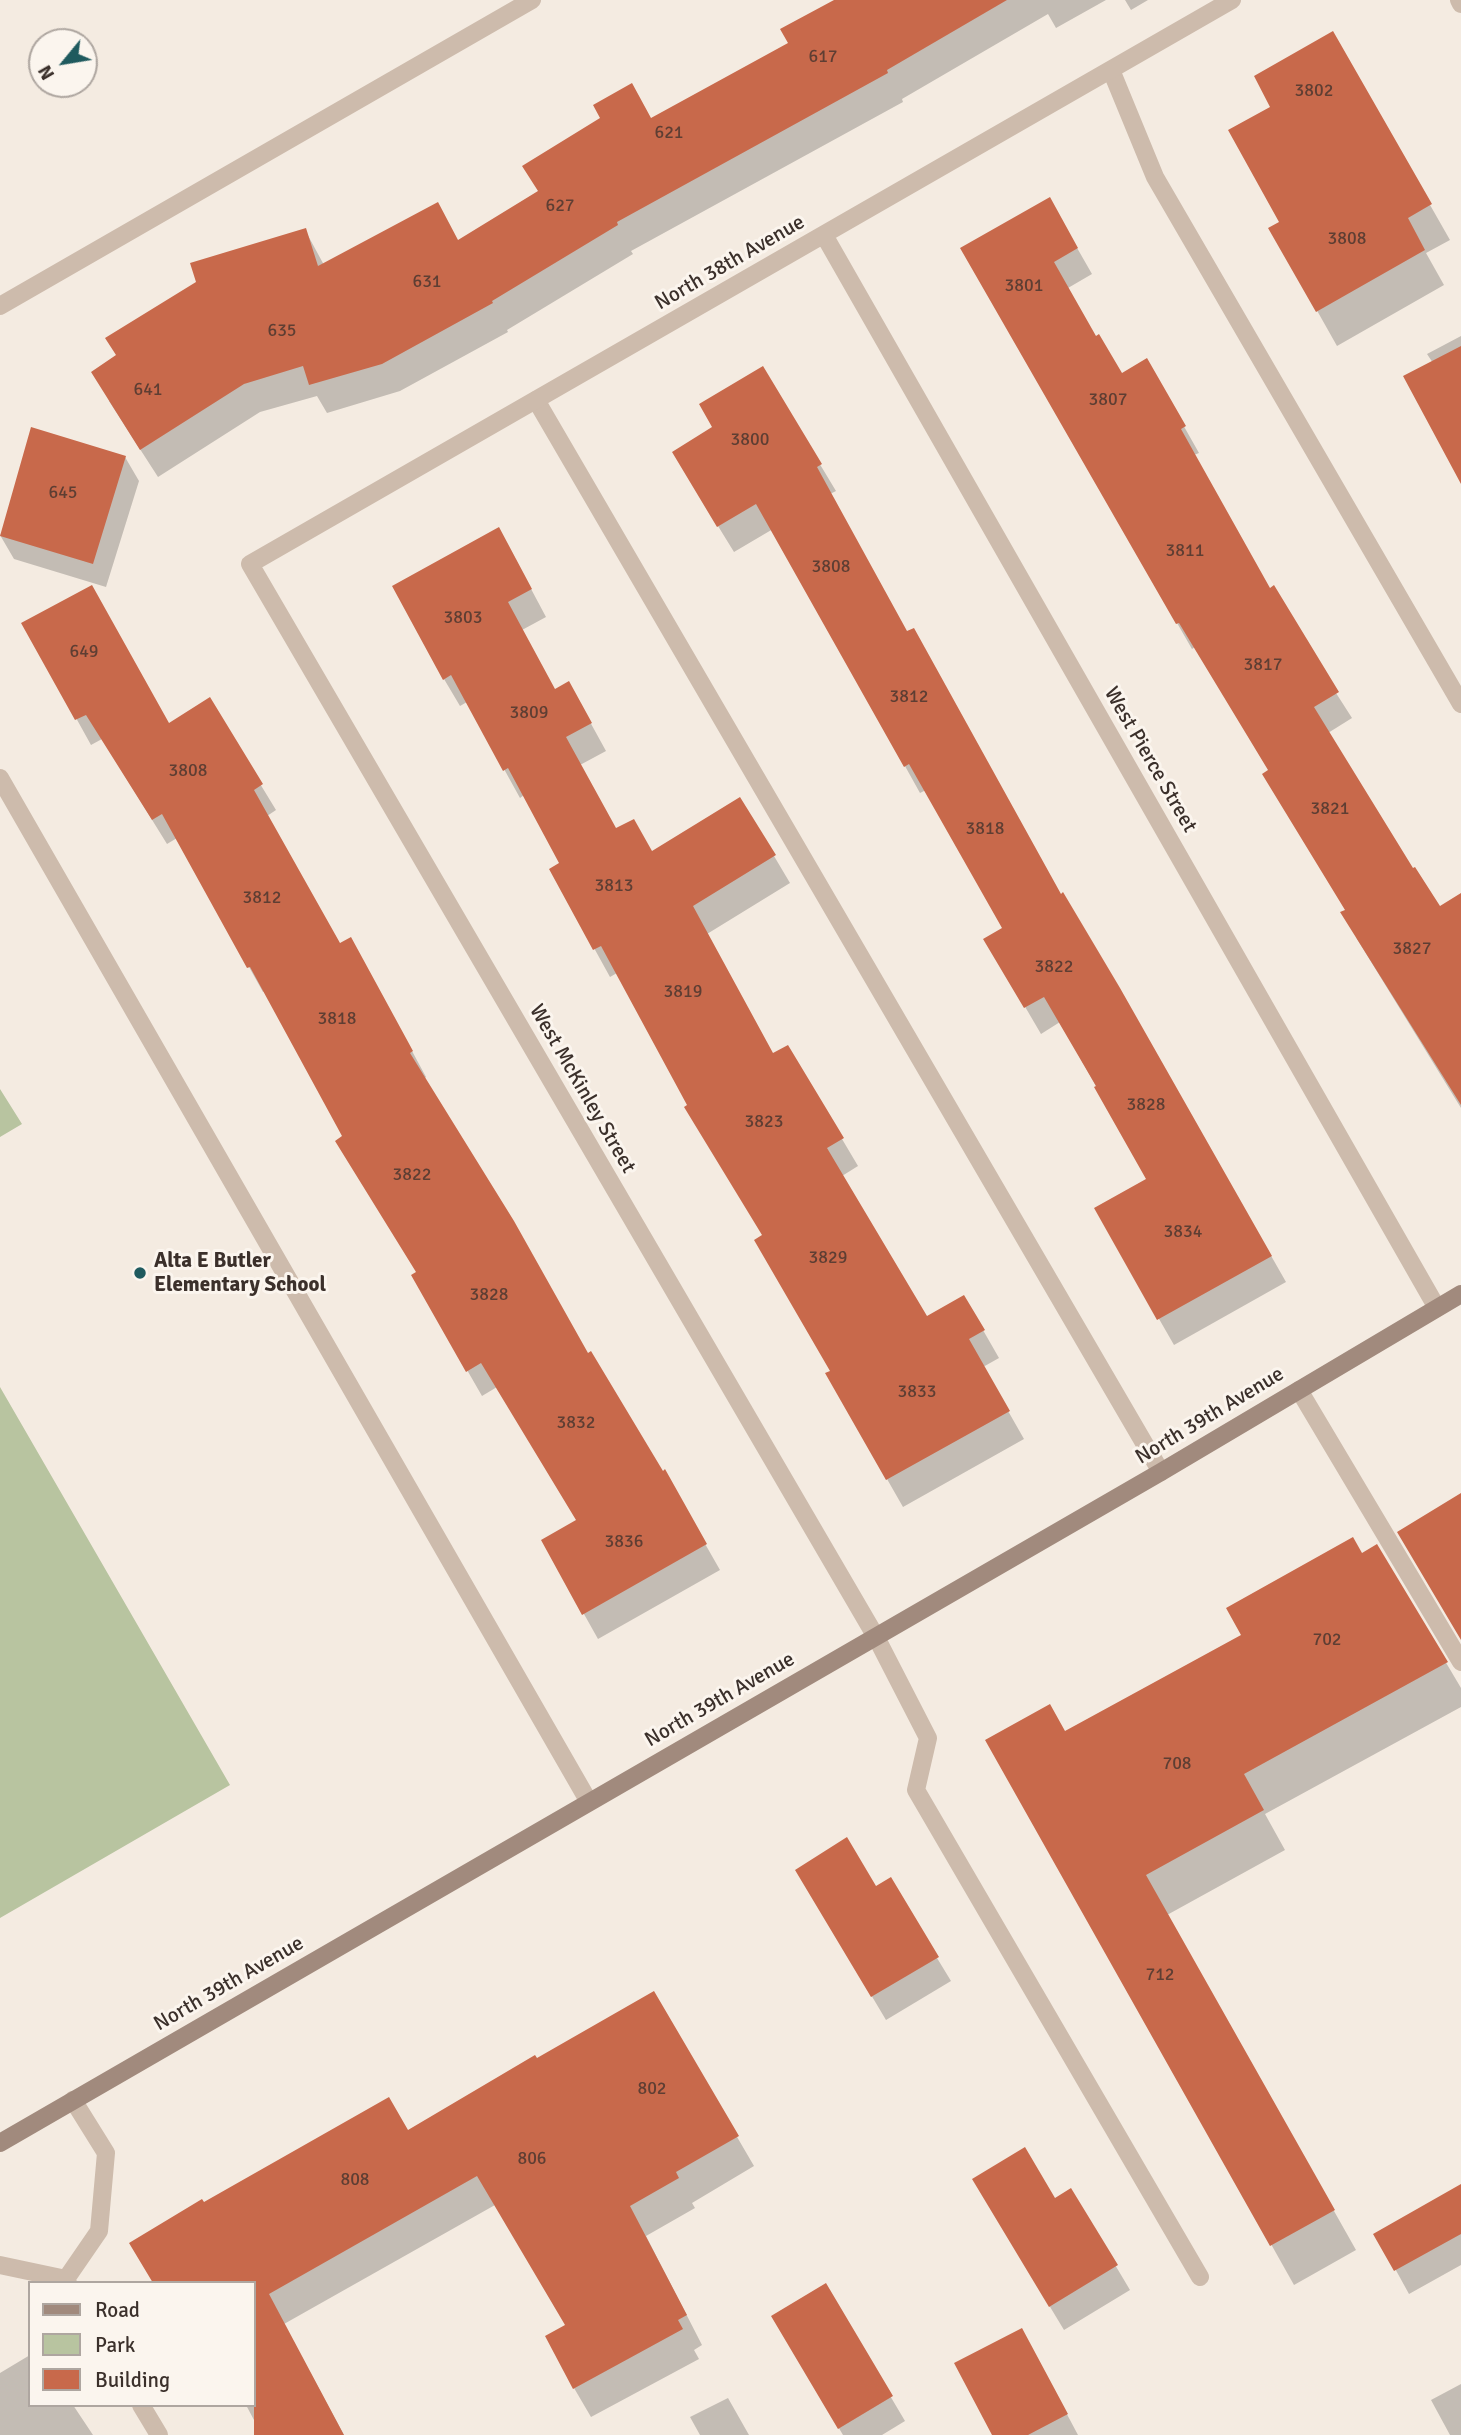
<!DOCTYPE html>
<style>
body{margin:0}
#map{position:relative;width:1461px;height:2435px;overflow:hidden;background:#f4ebe1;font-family:Signika,sans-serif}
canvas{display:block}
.legend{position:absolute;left:28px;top:2281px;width:228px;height:126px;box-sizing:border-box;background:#fbf5ee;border:2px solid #aea6a0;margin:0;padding:9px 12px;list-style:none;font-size:21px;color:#3b302b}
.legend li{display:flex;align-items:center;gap:14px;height:35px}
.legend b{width:35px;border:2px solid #aea6a0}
.north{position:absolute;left:28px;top:28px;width:70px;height:70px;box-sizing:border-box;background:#fbf5ee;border:2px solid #aea6a0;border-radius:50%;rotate:240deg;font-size:19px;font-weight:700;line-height:28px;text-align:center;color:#3b302b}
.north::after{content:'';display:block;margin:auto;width:24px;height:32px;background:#1f5a5e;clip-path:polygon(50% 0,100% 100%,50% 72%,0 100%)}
</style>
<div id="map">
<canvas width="1461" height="2435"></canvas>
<ul class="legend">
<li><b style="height:9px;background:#a18a7d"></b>Road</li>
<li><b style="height:19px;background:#b8c4a0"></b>Park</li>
<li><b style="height:19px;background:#c8694b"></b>Building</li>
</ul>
<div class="north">N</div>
</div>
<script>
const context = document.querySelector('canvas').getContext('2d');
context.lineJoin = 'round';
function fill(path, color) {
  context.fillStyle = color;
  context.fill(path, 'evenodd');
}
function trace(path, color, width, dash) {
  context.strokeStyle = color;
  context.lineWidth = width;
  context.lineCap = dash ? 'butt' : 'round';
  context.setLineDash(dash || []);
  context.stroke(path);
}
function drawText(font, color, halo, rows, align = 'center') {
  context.font = font + ' Signika,sans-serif';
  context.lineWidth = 6;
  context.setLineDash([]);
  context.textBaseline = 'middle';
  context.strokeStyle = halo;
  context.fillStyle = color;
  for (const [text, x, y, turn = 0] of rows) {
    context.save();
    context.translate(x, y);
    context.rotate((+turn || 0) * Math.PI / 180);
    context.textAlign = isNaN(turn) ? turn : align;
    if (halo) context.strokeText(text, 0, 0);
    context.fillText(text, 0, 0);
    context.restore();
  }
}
fill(new Path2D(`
 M0 1089 22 1124 0 1137Z
 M0 1387 230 1785 0 1918Z`), '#b8c4a0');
fill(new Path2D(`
 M838 0H1106L1056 28 1048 14 902 99 903 102 631 251 633 254 507 330 508 332 400 391 327 413 317 396 260 412 158 477 109 401 305 230 324 265 458 242 651 120 790 43Z
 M1125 0H1148L1131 10Z
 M1332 33 1450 240 1426 253 1444 285 1337 346 1271 229 1282 223 1273 107Z
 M1049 199 1092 274 1068 288 1096 338 1121 376 1147 361 1199 453 1194 455 1270 590 1352 718 1328 733 1413 870 1439 908 1461 895V1108L1357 939 1346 911 1270 771 1195 647 1192 649 962 249Z
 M1461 336V480L1433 363 1427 354Z
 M762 368 836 491 830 494 907 633 1060 896 1119 989 1286 1282 1174 1345 1096 1209 1148 1179 1060 1022 1041 1034 986 940 1005 929 926 790 920 793 773 529 734 552 689 479 715 428Z
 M125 457 139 481 106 587 14 559 0 535Z
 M514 557 546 617 522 630 555 691 584 711 606 751 580 765 616 830 652 854 774 856 790 883 707 934 773 1055 842 1139 858 1166 842 1176 926 1318 964 1297 999 1358 983 1367 1024 1439 903 1507 827 1374 832 1371 763 1236 617 973 610 977 551 870 562 864 524 795 520 798 467 702 460 706 444 679Z
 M24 624 168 725 209 700 276 810 267 816 339 945 365 964 426 1077 424 1079 587 1355 662 1473 664 1472 720 1570 598 1639 543 1541 578 1521 497 1387 482 1396 413 1276 418 1273 265 991 263 992 177 838 167 844 102 739 91 745Z
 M1377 1546 1461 1688V1707L1265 1814 1285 1850 1167 1915 1356 2250 1294 2285 988 1741 1065 1734 1243 1636Z
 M875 1888 937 1958 951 1981 886 2020 811 1894Z
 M653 1993 754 2166 692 2203 695 2208 646 2236 702 2345 694 2350 699 2359 591 2417 574 2388 567 2326 495 2205 284 2324 344 2435H262L246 2405H254V2283L203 2204 408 2133Z
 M1461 2186V2265L1409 2294 1376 2234Z
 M1071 2191 1130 2290 1064 2330 988 2204 1055 2200Z
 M825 2286 905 2421 882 2435H843L773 2317Z
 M30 2355V2405H73L93 2435H0V2373Z
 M1037 2358 1078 2435H994Z
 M1461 2384V2435H1450L1431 2400Z
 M728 2398 749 2435H700L690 2417Z`), '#0003');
fill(new Path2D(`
 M834 0H1007L887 70 888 73 617 222 618 225 492 301 493 303 382 364 309 385 303 366 244 384 140 450 91 372 116 355 105 338 196 282 190 263 306 228 318 266 438 202 458 240 538 191 522 166 600 118 593 105 632 83 651 118 788 43 780 29Z
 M1333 31 1432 204 1408 218 1425 250 1316 312 1268 228 1279 222 1228 130 1270 107 1254 76Z
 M1050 197 1078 248 1054 262 1096 336 1099 334 1122 373 1147 358 1186 426 1181 429 1270 588 1274 585 1339 692 1314 707 1413 868 1415 867 1440 906 1461 893V1105L1340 912 1345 910 1262 774 1268 770 1179 623 1176 624 960 248Z
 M1461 346V484L1403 376Z
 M763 366 822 464 817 467 907 631 914 628 1061 894 1063 892 1120 988 1272 1256 1157 1320 1094 1208 1146 1179 1094 1087 1096 1086 1044 997 1024 1008 983 939 1002 928 909 764 904 767 756 504 717 527 672 452 712 427 699 404Z
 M31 427 126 456 93 564 0 536Z
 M499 527 532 589 508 602 555 689 569 681 592 723 566 737 616 828 634 819 652 851 740 797 776 855 693 906 773 1053 788 1045 844 1138 827 1148 927 1316 964 1295 985 1330 969 1339 1010 1411 886 1480 825 1373 830 1371 754 1240 762 1235 684 1107 687 1105 601 946 593 950 549 869 559 863 508 768 503 771 451 675 443 680 392 586Z
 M92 585 169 723 210 697 263 784 254 790 340 943 351 937 413 1051 410 1053 514 1221 588 1353 591 1351 663 1471 665 1469 707 1544 582 1615 541 1540 576 1520 481 1363 466 1372 411 1275 416 1272 335 1141 342 1136 250 967 247 968 162 814 152 820 86 715 75 720 21 623Z
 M1461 1493V1640L1397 1532Z
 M1353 1537 1362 1553 1377 1544 1448 1662 1244 1774 1264 1810 1146 1875 1335 2210 1270 2246 985 1740 1050 1704 1065 1731 1241 1635 1226 1608Z
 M847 1837 876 1886 891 1877 939 1957 871 1997 795 1870Z
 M654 1991 739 2136 676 2172 679 2178 630 2206 687 2315 678 2320 683 2329 573 2389 545 2336 565 2325 477 2176 269 2294 344 2435H254V2283H153L129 2243 202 2199 204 2202 389 2097 408 2130 535 2055 537 2058Z
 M1025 2147 1055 2198 1071 2188 1118 2265 1049 2307 972 2179Z
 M1461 2184V2234L1394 2271 1373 2234Z
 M826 2283 893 2396 838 2429 771 2316Z
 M1022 2328 1068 2414 1028 2435H992L954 2363Z`), '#c8694b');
trace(new Path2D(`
 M1111 70 1155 177 1461 704
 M0 306 532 0
 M536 400 1161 1472
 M0 778 589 1802
 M1299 1390 1461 1662
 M876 1637 928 1738 916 1790 1200 2277
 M0 2265 66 2279 68 2283
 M66 2279 99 2231 106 2153 73 2100
 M141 2405 159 2435`), '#cdbbac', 18);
trace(new Path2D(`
 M1459 0 1461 4
 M824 235 1437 1308
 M876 1637 250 564 1232 0`), '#cdbbac', 18);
trace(new Path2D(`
 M0 2143 1161 1472 1461 1294`), '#a18a7d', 18);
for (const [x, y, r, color] of [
 [140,1273,7,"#1f5a5e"]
]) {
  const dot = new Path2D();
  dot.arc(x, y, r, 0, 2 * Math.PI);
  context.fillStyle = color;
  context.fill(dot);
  trace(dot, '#fbf5ee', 2.5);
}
drawText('18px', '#5e3e33', null, [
 ["617",823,57],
 ["3802",1314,91],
 ["621",669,133],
 ["627",560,206],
 ["3808",1347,239],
 ["631",427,282],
 ["3801",1024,286],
 ["635",282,331],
 ["641",148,390],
 ["3807",1108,400],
 ["3800",750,440],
 ["645",63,493],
 ["3811",1185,551],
 ["3808",831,567],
 ["3803",463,618],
 ["649",84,652],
 ["3817",1263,665],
 ["3812",909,697],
 ["3809",529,713],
 ["3808",188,771],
 ["3821",1330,809],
 ["3818",985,829],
 ["3813",614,886],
 ["3812",262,898],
 ["3827",1412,949],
 ["3822",1054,967],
 ["3819",683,992],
 ["3818",337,1019],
 ["3828",1146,1105],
 ["3823",764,1122],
 ["3822",412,1175],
 ["3834",1183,1232],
 ["3829",828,1258],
 ["3828",489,1295],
 ["3833",917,1392],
 ["3832",576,1423],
 ["3836",624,1542],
 ["702",1327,1640],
 ["708",1177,1764],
 ["712",1160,1975],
 ["802",652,2089],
 ["806",532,2159],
 ["808",355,2180]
]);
drawText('21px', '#3b302b', '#fbf5ee', [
 ["North 38th Avenue",730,263,-30],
 ["West Pierce Street",1150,760,60],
 ["West McKinley Street",582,1089,60],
 ["North 39th Avenue",1210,1416,-31],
 ["North 39th Avenue",720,1700,-30],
 ["North 39th Avenue",229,1984,-30]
]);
drawText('bold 21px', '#3b302b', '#fbf5ee', [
 ["Alta E Butler",154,1261],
 ["Elementary School",154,1285]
], 'left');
</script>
